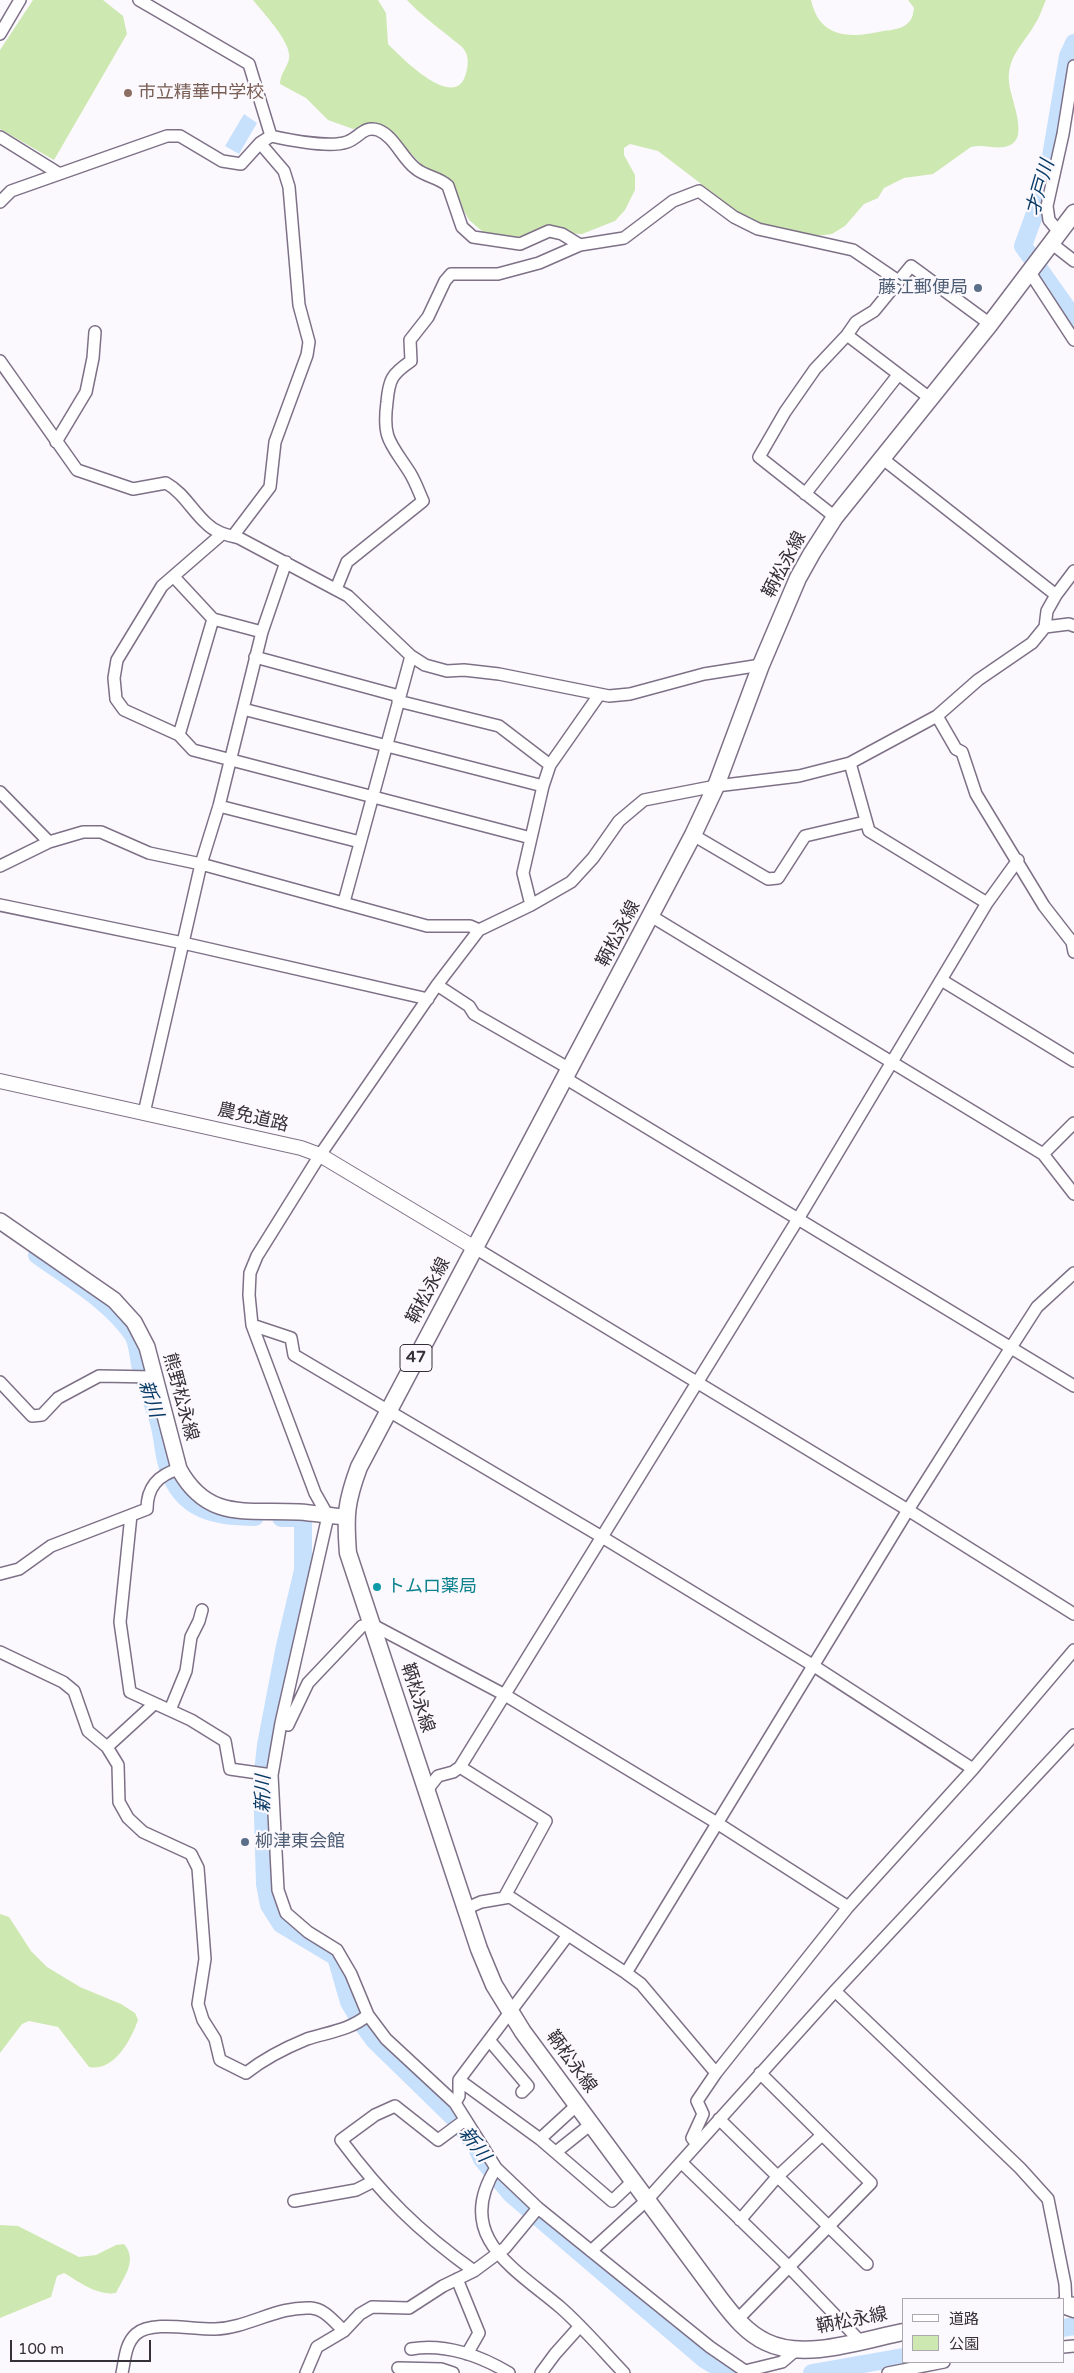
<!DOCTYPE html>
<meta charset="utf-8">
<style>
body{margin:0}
#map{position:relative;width:1074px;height:2373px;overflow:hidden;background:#fcf9fe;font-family:"Varela Round","Noto Sans JP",sans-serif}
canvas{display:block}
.legend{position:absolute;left:902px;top:2298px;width:162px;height:65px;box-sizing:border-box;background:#fcf9fe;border:1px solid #aca8af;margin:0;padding:6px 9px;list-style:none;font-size:15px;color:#342f38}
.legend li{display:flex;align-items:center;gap:10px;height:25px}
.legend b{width:25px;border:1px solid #aca8af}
.scale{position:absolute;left:10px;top:2340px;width:141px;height:22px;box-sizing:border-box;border:2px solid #342f38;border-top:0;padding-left:6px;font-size:15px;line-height:18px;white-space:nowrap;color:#342f38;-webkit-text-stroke:4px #fcf9fe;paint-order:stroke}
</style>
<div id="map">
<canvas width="1074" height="2373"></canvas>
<ul class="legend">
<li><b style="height:6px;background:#fff"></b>道路</li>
<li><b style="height:14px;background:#cee8b1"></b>公園</li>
</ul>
<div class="scale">100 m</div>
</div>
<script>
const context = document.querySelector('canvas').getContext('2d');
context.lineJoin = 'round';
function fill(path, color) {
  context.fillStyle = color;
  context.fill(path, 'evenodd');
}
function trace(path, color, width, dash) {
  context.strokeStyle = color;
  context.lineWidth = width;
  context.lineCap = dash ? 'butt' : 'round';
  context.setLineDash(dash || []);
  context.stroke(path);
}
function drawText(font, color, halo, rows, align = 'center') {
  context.font = font + ' "Varela Round","Noto Sans JP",sans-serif';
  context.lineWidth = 4.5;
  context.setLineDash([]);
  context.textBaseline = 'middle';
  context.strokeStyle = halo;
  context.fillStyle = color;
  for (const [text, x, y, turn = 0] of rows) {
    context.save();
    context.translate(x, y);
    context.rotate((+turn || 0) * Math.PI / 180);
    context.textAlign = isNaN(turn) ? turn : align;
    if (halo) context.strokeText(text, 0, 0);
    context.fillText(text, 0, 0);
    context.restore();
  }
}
fill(new Path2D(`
 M33 0H103L123 16 127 34 54 160 0 129V50Z
 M253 0H378L386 13 388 44C400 56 456 114 466 73 468 67 469 57 465 51 463 46 455 42 451 38 436 26 420 14 407 0H811C820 40 852 38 883 31 892 30 903 29 909 22 913 18 913 13 914 8L908 0H1046C1042 8 1040 17 1035 24 1024 44 1007 56 1009 82 1010 97 1028 135 1012 144 999 152 985 143 971 147L933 174 904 178 884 188 878 198 864 204 845 226 832 234 817 236 764 227 738 212 658 151 630 144 624 148V155L635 175V190L625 210 615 221 582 234 545 232 505 239 483 232 469 220 451 187 422 165 394 136 367 127 353 129 328 120 306 98 280 84C280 74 287 68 289 59 292 42 263 13 253 0Z
 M0 1914 9 1917 31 1951 47 1967 80 1987 121 2004 135 2013 138 2020C131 2040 114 2072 89 2067L58 2027 29 2021 22 2024 0 2053Z
 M0 2225 18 2226 79 2257 96 2255 116 2245 124 2244C138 2260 124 2277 116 2293 96 2296 80 2282 64 2273L57 2276 51 2297 0 2318Z`), '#cee8b1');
fill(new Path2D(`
 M244 114 257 123 239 154 225 146Z`), '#c7e1fd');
trace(new Path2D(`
 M1074 43 1068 56 1047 180 1023 246 1074 318
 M37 1255C70 1279 110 1301 133 1335 139 1345 138 1361 142 1372 147 1389 154 1405 159 1423 163 1437 163 1453 168 1468 182 1511 215 1517 255 1517
 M281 1518H303V1570L285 1646 266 1745 262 1781 265 1884 269 1905 281 1924 336 1957 349 2002 361 2022 374 2040 455 2119 476 2146 482 2159 511 2194 704 2359 727 2373
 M1063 2328 1074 2326
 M812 2373 903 2357`), '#c7e1fd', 18);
const minor = new Path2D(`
 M139 0 249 64 271 136
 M0 34 20 0
 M0 137 58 173
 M0 202 11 191 167 136H180L222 161 241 164 260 143 271 136C289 140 330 148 347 142 359 138 364 125 378 130 394 136 402 158 415 168 425 177 439 177 448 186L462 227 473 237 520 244 549 231 562 234 580 245
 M1059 232 1049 220 1047 206 1063 134 1074 66
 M1051 243 1074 261
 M1029 271 1074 340
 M847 335 931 399
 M0 361 77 470 133 489 166 483C184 493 192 511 207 524 216 533 228 535 239 538L348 596 411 656 425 665 447 671 464 670 499 674 609 696 630 694 704 674 761 665
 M56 442 86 392 93 358 95 332
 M883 459 1056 595
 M805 494 898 375
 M835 517 759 457 785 412 815 369 847 335 856 322 874 311 911 266 990 324
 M222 534 162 586 117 660 114 678 116 699 124 710 179 735 193 750 531 838
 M233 536 270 487 275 442 307 355 309 342 299 305 289 187 284 171 260 143
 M174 577 213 619 262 632
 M336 589 347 562 423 501C419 492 415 481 410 473 391 443 382 440 387 402 389 379 392 374 411 361L410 340 428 317 445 281 451 274H498L539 263 580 245 624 238 673 201 699 191 734 217 758 229 853 250 897 280
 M1045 627 1069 624 1074 626
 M255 657 399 696
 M398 701 499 726 550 765
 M243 709 543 786
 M937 716 956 749 962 752 976 794 1044 906 1072 942 1074 952
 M179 735 213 619
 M850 763 869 831 987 903
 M0 792 49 842
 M219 806 360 842
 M693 835 768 879 778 878 805 836 865 822
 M0 866 49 842 83 832H101L149 853 201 864 427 926H470L479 930
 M344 902 411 656
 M0 905 183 943 428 999
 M531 905 523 873 543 786 550 765 599 695
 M651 916 1043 1154 1074 1194
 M943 981 1074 1061
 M437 985 469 1006 474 1014 570 1069
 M565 1078 1074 1386
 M144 1113 201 864 219 806 262 632 286 562
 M1043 1154 1074 1123
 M475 1248 908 1510 1074 1614
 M252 1325 291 1338 294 1355 602 1537 814 1666 973 1769
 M0 1382 32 1416 42 1415 58 1398 99 1376 154 1377
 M131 1515 120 1622 130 1692 191 1720 225 1741 230 1769 272 1775
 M0 1574 19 1569 51 1546 147 1509C147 1487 158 1475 179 1469
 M0 1652 63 1682 74 1691 88 1731 107 1747 118 1765 119 1802 128 1818 143 1832 191 1854 198 1868 205 1959 198 2004 203 2020 215 2039 220 2060 246 2073C265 2058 285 2048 307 2039 329 2032 350 2030 368 2015
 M170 1710 186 1671 191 1637 199 1621 202 1610
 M281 1723 288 1725 308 1683 362 1626 371 1624 505 1695 717 1823 848 1907
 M107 1747 154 1704
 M460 1767 546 1821 505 1896
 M427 1790 438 1776 453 1772 460 1767 798 1219 987 903 1018 860
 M465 1909 481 1902 510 1897 626 1973 641 1984 716 2073
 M626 1973 908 1510 1010 1349 1037 1307 1074 1273
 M835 1991 1020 2168 1048 2199 1065 2284 1066 2305 1072 2303
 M489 2040 528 2086 522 2092
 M459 2080 540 2139 612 2201 633 2181
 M455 2103 459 2096V2080L568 1935
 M719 2119 867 2264
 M465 2120 438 2140 395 2106 375 2115 341 2140C382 2195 418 2231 474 2271
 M540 2139 577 2105
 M696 2143 692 2138 703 2114 697 2101 716 2073 848 1907 973 1769 1074 1650
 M556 2152 591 2124
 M681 2162 789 2267 860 2341
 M496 2168C453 2236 515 2269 560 2307 583 2327 603 2351 624 2373
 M294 2201 356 2190 372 2182
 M740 2220 777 2177 822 2135
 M591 2251 647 2200 835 1991 1074 1735
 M457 2279 479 2333 467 2354
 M737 2320 871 2183 760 2073
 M1063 2347 1074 2346
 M411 2349C445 2343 481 2356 509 2373
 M795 2351 782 2362 745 2371 710 2347 538 2208 496 2168 455 2103 386 2039 368 2015 351 1974 337 1950 308 1932 286 1913 278 1890 272 1775 281 1723 328 1516 315 1493 252 1325 249 1295 250 1273 257 1256 320 1155 437 985 479 930 531 905 571 882 593 858 619 821 644 800 716 786 799 776 850 763 937 716 978 680 1032 643 1045 627 1047 611 1056 595 1074 571
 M398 2368 441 2369 453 2373
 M122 2373C125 2360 125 2344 136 2334 152 2320 194 2330 215 2329 248 2328 277 2306 311 2308 325 2309 334 2322 344 2331
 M306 2373 317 2347 344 2331 360 2314 372 2307 409 2308 443 2286 474 2271 505 2248 538 2208
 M541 2373 555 2354 580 2326
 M888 2373 944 2362`);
const tertiary = new Path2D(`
 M0 1081 301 1148 320 1155 475 1248`);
const secondary = new Path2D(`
 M0 1221 114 1300 134 1322 147 1347 179 1469C208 1522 248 1509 299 1512 315 1513 330 1516 345 1517`);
const primary = new Path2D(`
 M1063 2305 1074 2309
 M903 2332C863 2340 804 2361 766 2342 747 2333 734 2317 721 2300L523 2032 494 1985 479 1949 348 1553C345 1515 346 1502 359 1467L693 835 716 786 761 665 798 578 812 553 835 517 990 324 1074 213`);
trace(minor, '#7e7187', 14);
trace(tertiary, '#7e7187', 16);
trace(secondary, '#7e7187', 18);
trace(primary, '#7e7187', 19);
trace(minor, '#fff', 11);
trace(tertiary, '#fff', 14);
trace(secondary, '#fff', 15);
trace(primary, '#fff', 16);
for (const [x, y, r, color] of [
 [128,93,5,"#8d6e63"],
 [978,288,5,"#5c6f8a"],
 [377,1587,5,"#0f9aa8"],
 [245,1842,5,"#5c6f8a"]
]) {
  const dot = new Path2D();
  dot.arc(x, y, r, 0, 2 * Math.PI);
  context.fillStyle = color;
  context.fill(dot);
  trace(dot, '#fcf9fe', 2);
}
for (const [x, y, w] of [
 [416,1358,32]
]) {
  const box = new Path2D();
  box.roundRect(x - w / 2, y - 13.5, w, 27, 4);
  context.fillStyle = '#fcf9fe';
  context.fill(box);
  trace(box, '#342f38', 1);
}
drawText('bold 16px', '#342f38', null, [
 ["47",416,1358]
]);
drawText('18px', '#785e54', '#fcf9fe', [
 ["市立精華中学校",138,93]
], 'left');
drawText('18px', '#4e5e75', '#fcf9fe', [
 ["藤江郵便局",968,288],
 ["柳津東会館",255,1842,"left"]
], 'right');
drawText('18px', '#342f38', '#fcf9fe', [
 ["鞆松永線",785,565,-62],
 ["鞆松永線",619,934,-62],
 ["農免道路",253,1118,13],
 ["鞆松永線",429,1291,-62],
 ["熊野松永線",180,1397,75],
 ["鞆松永線",417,1698,72],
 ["鞆松永線",571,2062,54],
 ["鞆松永線",852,2321,-11]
]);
drawText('18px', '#0d838f', '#fcf9fe', [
 ["トムロ薬局",387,1587]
], 'left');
drawText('italic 19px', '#0a3c67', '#fcf9fe', [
 ["才戸川",1041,188,-74],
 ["新川",150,1399,71],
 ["新川",264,1794,-89],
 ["新川",474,2145,53]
]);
</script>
